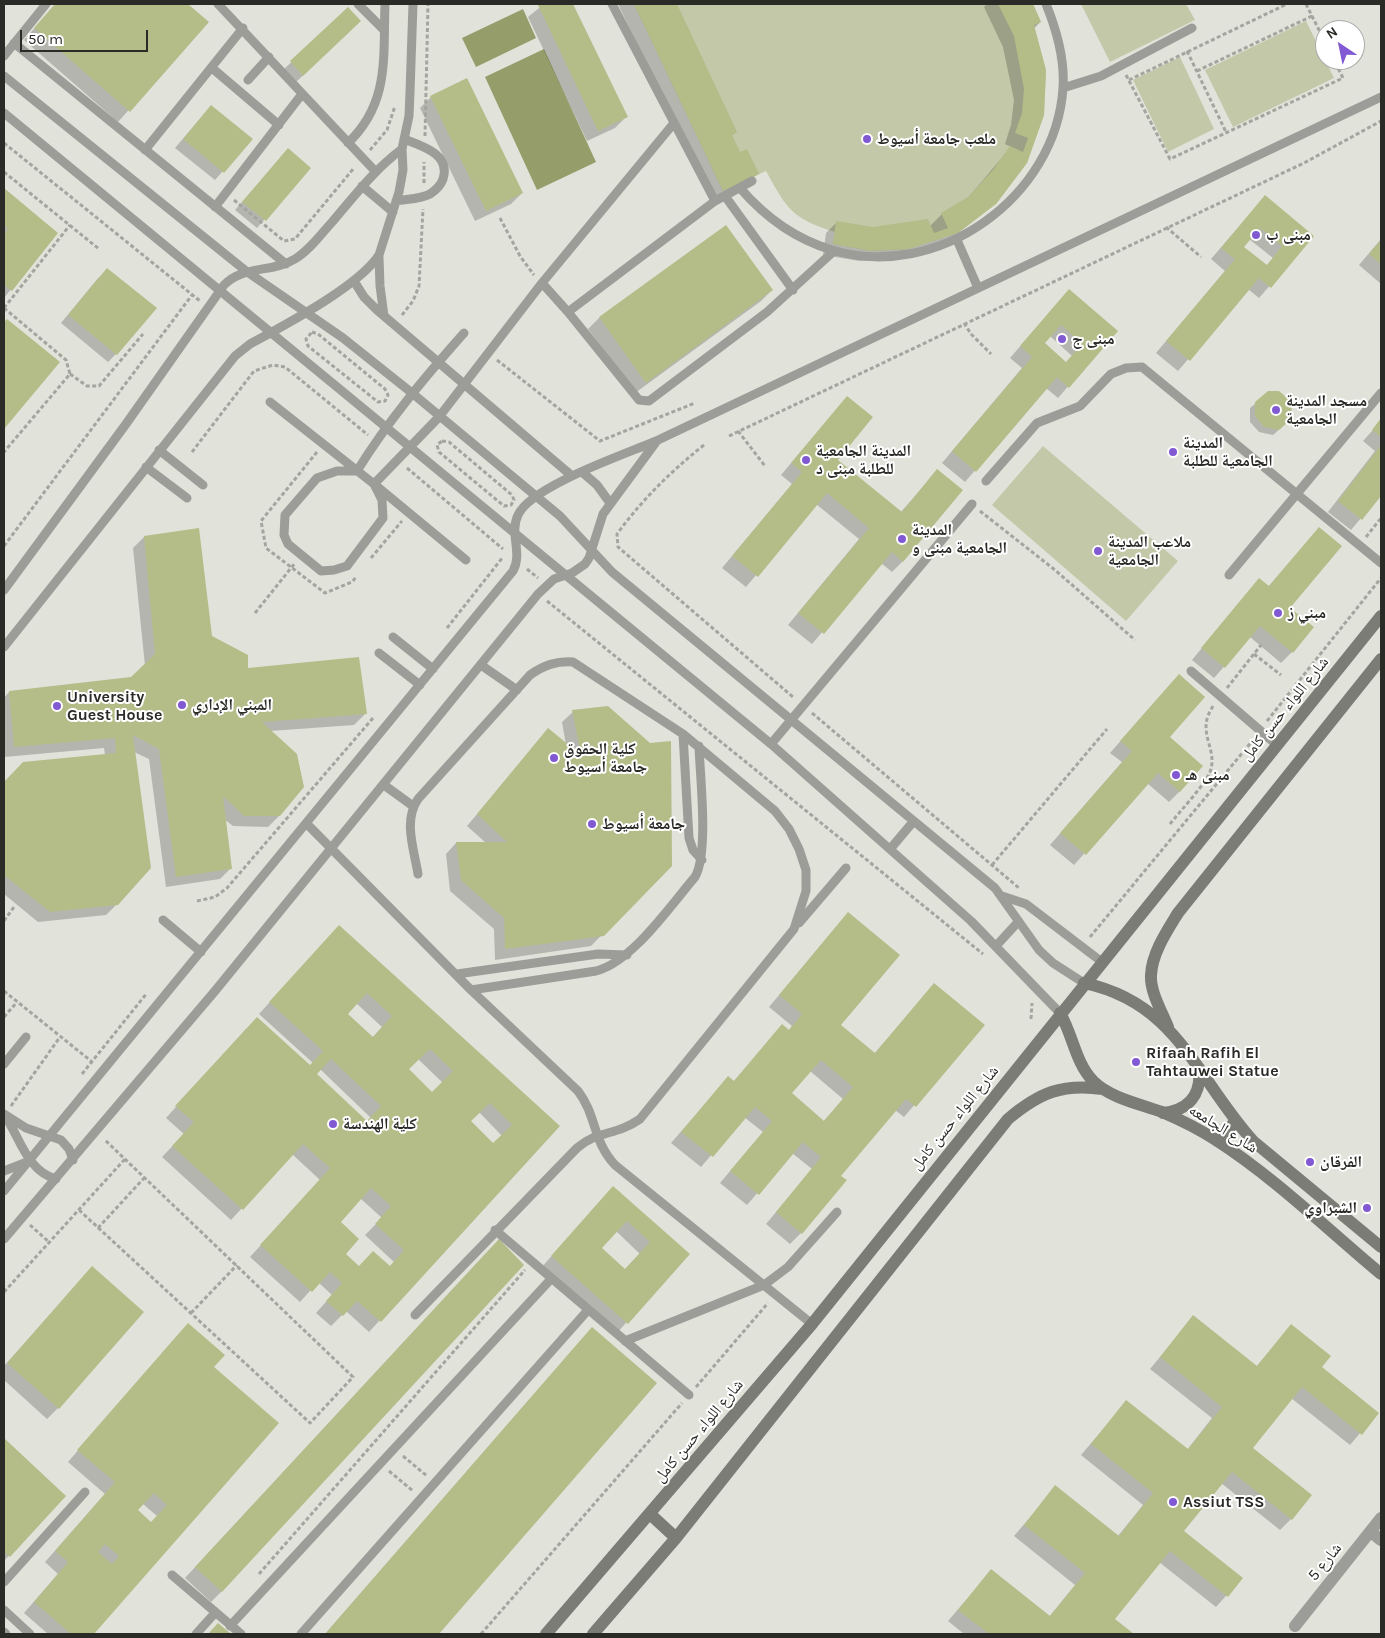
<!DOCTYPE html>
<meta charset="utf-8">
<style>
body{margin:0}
#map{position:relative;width:1385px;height:1638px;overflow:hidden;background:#e1e3da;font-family:Karla,sans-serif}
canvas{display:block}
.frame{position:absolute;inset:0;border:5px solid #2a2b27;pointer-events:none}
.north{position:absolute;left:1315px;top:20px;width:50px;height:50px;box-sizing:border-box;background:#fff;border:1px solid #aaaaa9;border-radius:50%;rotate:326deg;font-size:14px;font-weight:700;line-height:20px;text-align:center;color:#2a2b27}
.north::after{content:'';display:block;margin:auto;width:18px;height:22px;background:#8159d3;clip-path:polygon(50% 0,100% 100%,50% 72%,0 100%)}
.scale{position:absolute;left:20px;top:30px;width:128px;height:22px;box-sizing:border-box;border:2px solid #2a2b27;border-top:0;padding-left:6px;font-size:15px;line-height:18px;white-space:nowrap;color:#2a2b27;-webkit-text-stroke:4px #fff;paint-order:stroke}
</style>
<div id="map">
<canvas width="1385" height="1638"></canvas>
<div class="frame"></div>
<div class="north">N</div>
<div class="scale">50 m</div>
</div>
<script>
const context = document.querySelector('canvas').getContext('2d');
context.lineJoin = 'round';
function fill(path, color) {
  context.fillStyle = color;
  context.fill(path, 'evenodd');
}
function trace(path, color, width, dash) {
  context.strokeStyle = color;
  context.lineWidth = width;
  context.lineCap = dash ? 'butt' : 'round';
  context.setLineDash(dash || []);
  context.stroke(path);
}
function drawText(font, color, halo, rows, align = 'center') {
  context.font = font + ' Karla,"Noto Naskh Arabic",sans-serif';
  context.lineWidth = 4;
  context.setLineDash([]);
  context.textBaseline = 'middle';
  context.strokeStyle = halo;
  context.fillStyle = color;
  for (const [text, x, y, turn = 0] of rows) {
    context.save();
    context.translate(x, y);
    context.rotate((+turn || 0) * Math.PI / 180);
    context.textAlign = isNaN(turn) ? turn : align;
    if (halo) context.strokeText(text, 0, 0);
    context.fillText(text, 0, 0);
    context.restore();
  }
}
fill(new Path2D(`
 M634 4H1033L1041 22 1034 26 1046 70 1044 115 1027 163 996 204 909 249 871 251 833 244 835 232C791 218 787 209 766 171L723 191Z
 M1081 4H1186L1195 20 1110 62Z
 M1306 21 1334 78 1233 127 1205 70Z
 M1180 57 1214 129 1168 152 1133 80Z
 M1043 446 1178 561 1126 621 992 505Z`), '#c2c8a8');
fill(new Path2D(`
 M523 9 536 38 476 67 462 38Z
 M544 49 596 162 537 190 485 77Z`), '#959d6a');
fill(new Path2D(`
 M56 4H186L207 22 118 122 24 40Z
 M544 4H572L626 117 615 128 587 141 528 17Z
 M618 4H676L736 132 731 136 739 154 757 174 746 185 712 201Z
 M987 4H1032L1040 22 1034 29 1045 70 1026 163 995 203 946 243 897 259 860 261 823 255 826 233 837 222 873 229 930 226 942 214 967 199 1011 147 1005 144 1011 125 1014 100 1003 47 984 7Z
 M348 9 352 29 295 83 283 70Z
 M431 97 522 193 511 204 475 221 420 108Z
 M211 106 251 139 215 180 175 148Z
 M288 150 309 168 257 228 235 210Z
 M4 190 57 233 4 298Z
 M1265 196 1313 236 1259 298 1248 289 1178 371 1156 353 1225 271 1211 259ZM1249 239 1273 258 1266 266 1243 247Z
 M726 227 772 290 761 301 635 393 588 329 599 318Z
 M1381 239V284L1359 265Z
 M99 277 116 354 108 362 61 323Z
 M1069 290 1116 331 1058 398 1046 388 965 482 942 463 1022 368 1010 358ZM1050 336 1072 356 1066 363 1043 343Z
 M7 320 58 362 4 427V324Z
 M847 397 836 460 900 513 937 471 903 561 892 572 881 563 812 644 788 625 859 539 816 504 746 587 722 568 792 484 781 475Z
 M1256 403 1282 427 1273 435 1259 432 1250 422V408Z
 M1381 421V494L1351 530 1328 512 1375 451 1363 441Z
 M1319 528 1288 608 1292 652 1281 663 1250 637 1214 678 1192 660 1249 591 1268 587Z
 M144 537 211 636 247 669 365 714 354 725 270 731 279 816 268 827 233 826 224 819 231 868 220 879 166 887 149 759 134 752 117 904 106 915 38 922 4 894V783L12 774 105 755 104 748 4 757V698L9 692 132 678 145 666 133 548Z
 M1169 686 1168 737 1180 791 1169 802 1147 783 1074 865 1050 845 1122 762 1110 753Z
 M573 712 670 865 591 946 495 960 494 929 450 891 446 854 456 843H486L467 826 548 730 566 745 562 722Z
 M838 925 840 1025 874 1054 934 985 983 1025 904 1117 895 1110 840 1176 801 1233 790 1244 766 1224 812 1169 792 1153 747 1205 720 1183 763 1132 744 1117 701 1167 671 1143 728 1078 733 1082 782 1026 788 1031 792 1026 769 1007ZM810 1071 843 1099 823 1122 790 1094Z
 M328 938 558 1126 369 1332 346 1311 331 1326 316 1313 332 1295 318 1282 300 1302 250 1257 320 1180 292 1154 231 1220 162 1157 184 1134 166 1118 246 1029 310 1066 313 1063 259 1014ZM356 1003 382 1027 372 1038 346 1014ZM418 1059 443 1083 432 1094 408 1069ZM320 1069 371 1118 367 1123 315 1074ZM479 1112 502 1136 493 1145 470 1121ZM360 1198 382 1218 365 1235 394 1262 389 1267H358L344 1254 339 1222Z
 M602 1199 688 1254 616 1334 541 1268ZM616 1231 640 1254 624 1270 600 1248Z
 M488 1251 222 1591 211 1602 185 1578Z
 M92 1268 58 1408 47 1419 4 1380V1366Z
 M1193 1317 1256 1367 1291 1326 1320 1367 1377 1413 1350 1445 1291 1398 1251 1448 1310 1495 1291 1519 1280 1530 1221 1483 1183 1531 1241 1579 1216 1607 1159 1562 1113 1619 1132 1634H964L948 1621 991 1571 1049 1617 1075 1585 1014 1536 1056 1487 1118 1536 1143 1505 1081 1455 1127 1401 1187 1450 1212 1418 1150 1369Z
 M177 1336 277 1423 93 1634H48L24 1613 58 1574 45 1562 105 1494 68 1462ZM143 1504 157 1516 151 1523 137 1510Z
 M582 1339 655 1383 437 1634H325Z
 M4 1440 65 1496 4 1561Z`), '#0003');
fill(new Path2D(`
 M55 4H188L209 22 130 112 34 28Z
 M541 4H573L628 117 598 131 538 5Z
 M634 4H677L737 132 732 135 740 152 747 149 759 174 723 191Z
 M998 4H1033L1041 22 1034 25 1046 70 1044 115 1027 163 996 204 958 233 909 249 871 251 833 244 836 221 873 227 928 219 934 233 948 228 941 213 968 197 993 170 1010 146 1023 152 1028 138 1015 133 1022 113 1024 89 1014 36Z
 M348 7 361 21 303 76 290 61Z
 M467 78 523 193 486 211 430 96Z
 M211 105 253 139 224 173 183 139Z
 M288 148 311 168 266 221 242 202Z
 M4 188 58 233 12 291 4 285V235L8 229 4 226Z
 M1265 195 1314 236 1271 288 1259 278 1190 361 1166 341 1235 259 1221 248ZM1260 228 1282 246 1267 265 1244 247Z
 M726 225 773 290 646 383 599 317Z
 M1381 240V264L1369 254Z
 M107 268 157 308 117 355 68 315Z
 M1069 289 1118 331 1069 388 1057 377 976 472 952 451 1032 357 1020 346ZM1061 325 1082 344 1066 362 1045 343Z
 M7 319 60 362 4 429V322Z
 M1268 391H1279L1291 401 1292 413 1288 422 1279 430 1264 427 1255 416V402Z
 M847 396 873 417 838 460 902 512 937 469 963 490 903 562 892 552 824 634 798 613 869 528 827 493 758 577 732 556 802 472 791 463Z
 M1381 418V437L1372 430Z
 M1381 445V496L1362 520 1338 501Z
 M1319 527 1342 546 1290 608 1314 627 1293 653 1260 626 1225 668 1201 648 1259 578 1269 586Z
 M199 528 212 636 248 655V668L359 657 367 714 262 722 297 754 304 787 280 816H244L223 796 232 869 176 877 159 749 133 735 151 868 118 905 50 912 4 875V782L23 762 116 753 115 738 14 747 9 691 131 677 155 654 144 536Z
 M1179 674 1205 697 1170 737 1203 766 1180 792 1158 773 1086 855 1060 833 1132 751 1120 741Z
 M608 706 650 743 671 741 672 866 604 936 505 949 504 918 461 880 456 842H507L477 814 548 728 581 755 572 710Z
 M848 912 900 955 841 1025 875 1053 934 983 985 1025 916 1107 906 1099 841 1176 847 1180 802 1234 776 1212 821 1157 803 1142 759 1195 730 1171 772 1121 755 1107 713 1157 681 1132 728 1076 734 1081 782 1024 789 1030 802 1014 779 995ZM821 1060 853 1087 824 1121 792 1093Z
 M339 925 560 1126 381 1322 357 1301 343 1316 326 1301 342 1283 330 1272 312 1292 260 1245 330 1168 303 1144 243 1210 172 1146 194 1122 175 1106 257 1017 310 1065 323 1051 269 1002ZM367 993 392 1016 373 1037 348 1014ZM430 1049 453 1071 432 1092 409 1069ZM331 1059 381 1106 367 1121 317 1074ZM490 1103 512 1125 493 1143 471 1121ZM371 1188 391 1206 375 1224 404 1250 390 1266 373 1251 359 1266 346 1254 359 1239 341 1222Z
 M613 1186 690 1254 628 1324 551 1256ZM627 1221 650 1242 625 1269 602 1248Z
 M499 1239 524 1265 222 1592 195 1567Z
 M92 1266 144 1312 59 1409 7 1363Z
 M1193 1315 1257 1366 1291 1324 1331 1356 1322 1367 1379 1413 1362 1435 1302 1387 1253 1448 1312 1495 1292 1520 1232 1472 1184 1531 1243 1578 1228 1597 1170 1551 1115 1619 1134 1634H989L958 1610 991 1569 1050 1616 1085 1573 1024 1525 1055 1485 1119 1536 1153 1493 1091 1444 1126 1400 1188 1449 1222 1407 1160 1357Z
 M188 1323 225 1355 214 1367 279 1423 94 1634H71L34 1602 68 1562 55 1551 115 1482 77 1450ZM154 1493 167 1505 151 1522 138 1510ZM105 1544 119 1556 112 1564 98 1552Z
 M592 1327 657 1383 439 1634H325Z
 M4 1438 66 1496 10 1557 4 1552Z
 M218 1623 231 1634H208Z`), '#b4bc88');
trace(new Path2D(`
 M1306 4 1325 42
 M1187 51 1226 132
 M1197 71 1312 16
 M1126 75 1170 159 1343 78 1334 60
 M1129 80 1287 4
 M425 136 428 4
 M4 143 200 301
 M370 150 387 130 395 106
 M4 172 99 249
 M424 183V162
 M234 200 284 241 295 239 354 168
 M500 218 520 256 534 275
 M1166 227 1201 257
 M4 308 66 360 70 374 4 452
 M4 308 70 225
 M402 315 413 301 419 286 423 209
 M964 323 971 334 991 354
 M312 332 318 334 385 389 388 395 385 401 378 402 308 346 306 339Z
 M497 360 600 441 695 403
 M70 374 87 386H99L143 334
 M738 431 765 466
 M729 436 1304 163 1381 121
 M442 441 449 442 512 495 514 500 511 505 504 506 439 452 437 445Z
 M704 445C670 472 642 500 617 534L618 547 793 697
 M192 452 254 371 273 365 285 367 368 435
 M317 452 261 521 266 548 325 593 352 582 356 577
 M407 468 503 549
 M980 511 1055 570 1135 640
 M1366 537 1381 518
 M4 546 192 295
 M371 558 402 521
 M527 569 538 578
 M547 601 983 954
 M255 613 295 563
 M447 628 503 557
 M1254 654 1281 675
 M1227 688 1261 645
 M812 713 1019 888
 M1267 721 1381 578
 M1170 824C1180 811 1204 786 1210 772 1219 748 1194 732 1214 705
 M992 865 1107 729
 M197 901 215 897 227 888 373 718
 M4 921 14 907
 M1090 937 1253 740
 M4 991 91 1061
 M4 1017 17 1002
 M1031 1019 1032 1003
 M82 1074 147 993
 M11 1106 60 1037
 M79 1210 310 1423 353 1377 105 1140
 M30 1225 49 1242
 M98 1228 145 1177
 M4 1292 125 1159
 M191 1313 237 1265
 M696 1387 768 1303
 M403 1456 427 1476
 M389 1471 413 1491
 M259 1574 525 1270
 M481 1634 682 1403`), '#a3a59e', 3, [4, 2.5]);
trace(new Path2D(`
 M218 4 375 171
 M358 4 384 30
 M612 4 715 201
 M14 43 286 264
 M4 56 46 4
 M212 68 279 125
 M4 76 246 271 343 338 412 393 560 516 612 572 995 888 1039 950 1053 963 1084 983
 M248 80 269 57
 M1063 88 1101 76 1192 28
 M4 113 771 744 971 921 1060 1013
 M348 143C390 103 383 57 385 4
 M145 150 243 28
 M362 186 393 212
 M740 188C765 217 795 239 832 250 938 282 1056 197 1063 88 1065 59 1057 31 1046 4
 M725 196 793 290
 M396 201C407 199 421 199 430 194 436 190 441 185 443 179 451 154 422 146 404 139
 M215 207 302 94
 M957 240 978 288
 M379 257 380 286 384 316
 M354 281 364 297 377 310 572 476
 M542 283 568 312 639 400 649 401 767 312 834 251
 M568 312 715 201 752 181
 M464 333C425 377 388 421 357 471H337L317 478 285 515 284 535 288 544 321 571 334 570 347 566 383 518 382 500 374 484 439 417 542 283 674 123
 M270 402 374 484 466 560
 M159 450 203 485
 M146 467 187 498
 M582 472 597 485 610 503
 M986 481 1037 423 1080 406 1111 374 1126 368 1142 367 1381 563
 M1229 575 1381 393
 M4 590 126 424 224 285C243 265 272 273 295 259 310 250 321 234 333 221 355 195 375 169 402 149
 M393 637 433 669
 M4 647 235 356 250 344C285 325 359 286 379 255L399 192 403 170 402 149 409 116 410 92 413 4
 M379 653 420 685
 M481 665 517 690
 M1191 671 1277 745
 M683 734 689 838 693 850 702 860
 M771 744 972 504
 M384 785 413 806
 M307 824 471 990 578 1091C597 1116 592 1140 615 1165L812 1324
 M891 848 913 822
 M1002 896 1026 904 1102 962
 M163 920 201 952
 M799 923 846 868
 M996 946 1018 922
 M457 974 598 954 627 955
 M471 990 596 971C632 962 670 906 695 877 709 853 700 777 699 746
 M4 1064 26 1037
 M4 1114 26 1128 61 1140 69 1149 73 1160
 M7 1119C21 1141 28 1171 56 1179
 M4 1171 27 1162
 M4 1191 513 571C523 553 509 533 518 515 531 486 626 454 656 441L1381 97
 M495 1230 689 1395
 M4 1239 215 991 538 594 554 579 572 573 585 564 589 558 603 514 656 442
 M415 1315 577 1148C598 1130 616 1136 640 1119L794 929 806 891V870L799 849 789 829 775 811 683 734 573 662C556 661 544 665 530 675L418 799C403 821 414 849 418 874
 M625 1341 764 1285 788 1267 837 1212
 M172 1575 241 1634
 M4 1582 85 1492
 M4 1610 30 1634
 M230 1626 551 1279
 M4 1632 6 1634
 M196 1634 215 1613
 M301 1634 588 1310`), '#9c9d99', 9);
trace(new Path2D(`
 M1371 1532 1381 1540
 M1295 1626 1381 1518`), '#9c9d99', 12);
trace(new Path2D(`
 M1084 983C1178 1003 1196 1078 1253 1141L1381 1247
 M1060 1013C1073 1035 1075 1062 1093 1081 1110 1098 1140 1104 1162 1112 1181 1120 1199 1129 1216 1140 1275 1178 1327 1229 1381 1274
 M1168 1027C1162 1012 1150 992 1151 975 1152 953 1167 931 1178 913L1381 659
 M1163 1113C1189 1110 1202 1094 1199 1068
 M1217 1141 1236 1121
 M650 1514 676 1538
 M546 1634 812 1324 1381 616
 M593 1634 676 1538 1008 1119C1039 1093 1062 1083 1103 1089`), '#7b7c76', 12);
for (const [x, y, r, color] of [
 [867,139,5,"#8159d3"],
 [1256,235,5,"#8159d3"],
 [1062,339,5,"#8159d3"],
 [1276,410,5,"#8159d3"],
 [1173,452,5,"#8159d3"],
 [806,460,5,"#8159d3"],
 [902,539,5,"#8159d3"],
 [1098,551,5,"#8159d3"],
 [1278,613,5,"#8159d3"],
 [182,705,5,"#8159d3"],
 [57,706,5,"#8159d3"],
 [554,758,5,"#8159d3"],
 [1176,775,5,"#8159d3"],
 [592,824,5,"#8159d3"],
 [1136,1062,5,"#8159d3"],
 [333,1124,5,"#8159d3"],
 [1310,1162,5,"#8159d3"],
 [1367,1208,5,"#8159d3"],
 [1173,1502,5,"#8159d3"]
]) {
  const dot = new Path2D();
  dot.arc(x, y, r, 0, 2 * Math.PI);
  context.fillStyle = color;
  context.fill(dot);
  trace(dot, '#fff', 2);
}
drawText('bold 16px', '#2a2b27', '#fff', [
 ["ملعب جامعة أسيوط",877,139],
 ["مبنى ب",1266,235],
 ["مبنى ج",1072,339],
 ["مسجد المدينة",1286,401],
 ["الجامعية",1286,419],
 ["المدينة",1183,443],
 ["الجامعية للطلبة",1183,461],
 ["المدينة الجامعية",816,451],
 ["للطلبة مبنى د",816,469],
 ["المدينة",912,530],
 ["الجامعية مبنى و",912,548],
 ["ملاعب المدينة",1108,542],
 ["الجامعية",1108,560],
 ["مبني ز",1288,613],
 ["University",67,697],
 ["Guest House",67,715],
 ["المبني الإداري",192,705],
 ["كلية الحقوق",564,749],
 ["جامعة أسيوط",564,767],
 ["مبنى هـ",1186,775],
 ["جامعة أسيوط",602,824],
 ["Rifaah Rafih El",1146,1053],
 ["Tahtauwei Statue",1146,1071],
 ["كلية الهندسة",343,1124],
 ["الفرقان",1320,1162],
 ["الشبراوي",1357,1208,"right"],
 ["Assiut TSS",1183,1502]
], 'left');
drawText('16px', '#2a2b27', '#fff', [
 ["شارع اللواء حسن كامل",1285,709,-51],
 ["شارع اللواء حسن كامل",955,1118,-51],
 ["شارع الجامعه",1223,1129,32],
 ["شارع اللواء حسن كامل",699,1431,-50],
 ["شارع 5",1325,1562,-51]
]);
</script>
